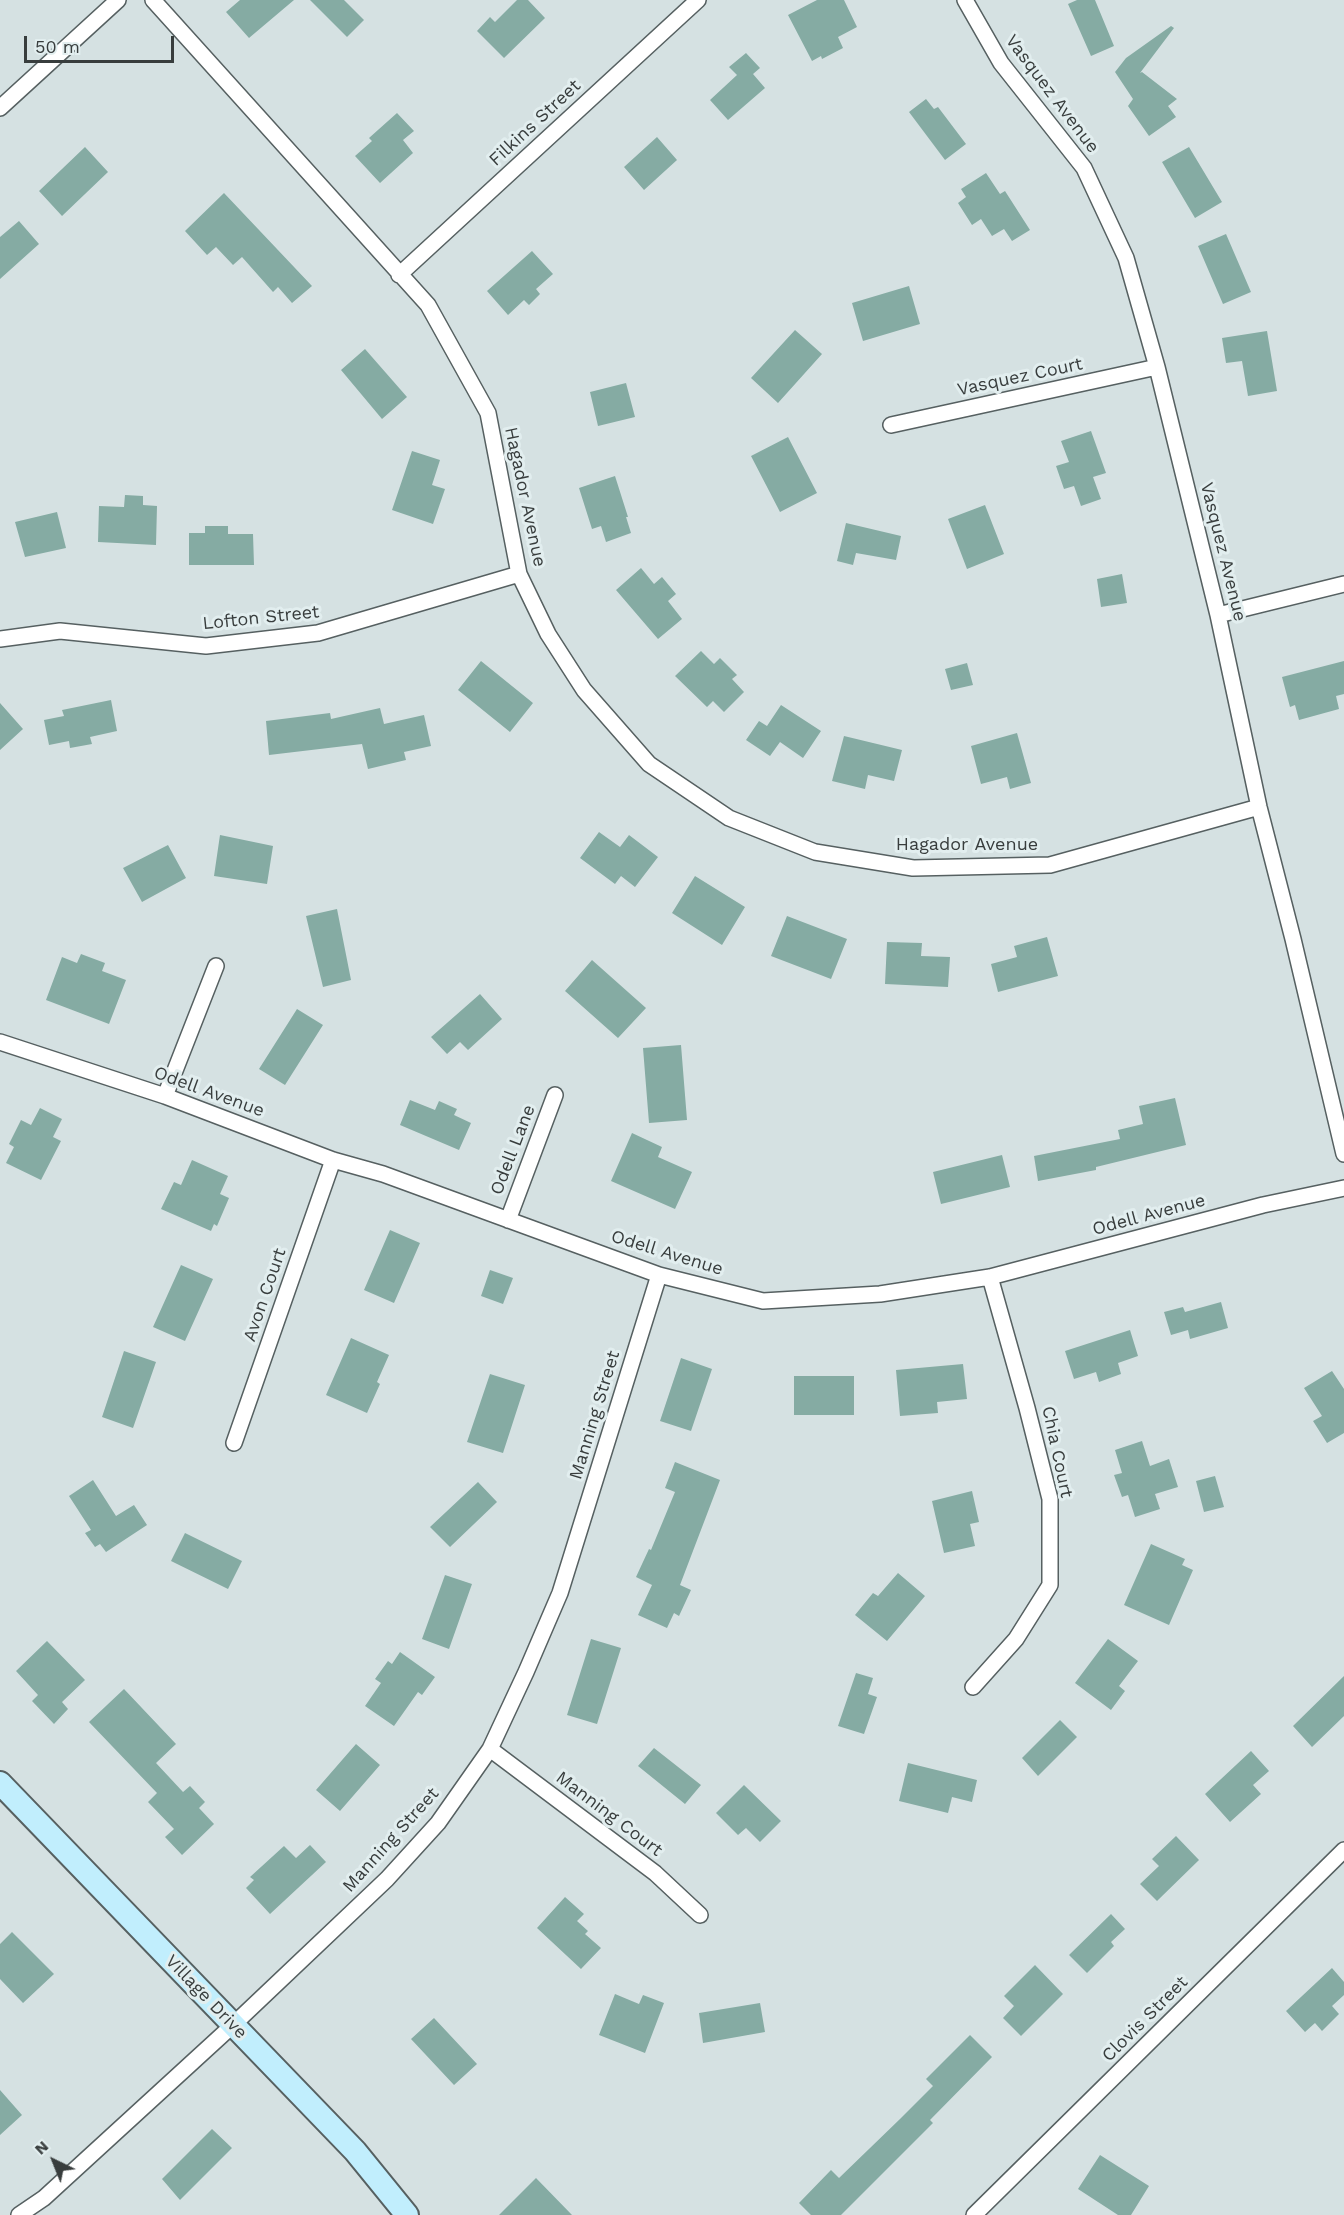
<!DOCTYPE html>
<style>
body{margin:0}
#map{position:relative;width:1344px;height:2215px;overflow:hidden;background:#d5e1e2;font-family:"Work Sans",sans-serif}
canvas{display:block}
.north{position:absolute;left:24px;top:2131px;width:60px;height:60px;-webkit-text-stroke:4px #e2eeef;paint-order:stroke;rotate:317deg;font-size:16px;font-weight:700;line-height:24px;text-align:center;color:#383d3d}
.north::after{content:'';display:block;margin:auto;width:21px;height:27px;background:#383d3d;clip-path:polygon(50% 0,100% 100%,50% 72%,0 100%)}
.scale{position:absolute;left:24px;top:36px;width:150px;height:27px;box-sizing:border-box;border:3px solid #383d3d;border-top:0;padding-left:8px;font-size:18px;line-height:21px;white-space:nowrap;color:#383d3d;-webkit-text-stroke:4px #e2eeef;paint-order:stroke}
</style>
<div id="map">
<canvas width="1344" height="2215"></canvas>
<div class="north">N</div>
<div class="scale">50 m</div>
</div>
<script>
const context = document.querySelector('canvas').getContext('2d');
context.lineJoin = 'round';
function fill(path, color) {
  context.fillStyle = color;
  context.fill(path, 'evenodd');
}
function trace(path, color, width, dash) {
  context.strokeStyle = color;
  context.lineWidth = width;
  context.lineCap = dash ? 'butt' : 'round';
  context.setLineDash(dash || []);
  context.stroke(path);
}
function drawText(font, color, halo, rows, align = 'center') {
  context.font = font + ' "Work Sans",sans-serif';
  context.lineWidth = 6;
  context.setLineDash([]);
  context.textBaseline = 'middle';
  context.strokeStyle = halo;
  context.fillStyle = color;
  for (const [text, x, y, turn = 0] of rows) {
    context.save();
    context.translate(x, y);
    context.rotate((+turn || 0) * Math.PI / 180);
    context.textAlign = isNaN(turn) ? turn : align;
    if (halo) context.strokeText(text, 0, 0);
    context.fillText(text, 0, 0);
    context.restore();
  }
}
fill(new Path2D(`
 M240 0H294L249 38 226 12Z
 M310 0H344L364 20 347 37Z
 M517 0H528L545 18 504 58 477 31 490 17 495 22Z
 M817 0H844L857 27 838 37 843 48 822 59 821 56 812 61 788 15Z
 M1077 0H1095L1114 46 1091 56 1068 4Z
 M1171 26 1174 28 1140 73 1142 72 1177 99 1168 106 1176 117 1149 136 1128 106 1133 99 1115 72 1126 58Z
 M746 53 760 68 753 74 765 88 728 120 710 100 737 75 729 67Z
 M926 99 934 109 938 107 966 144 945 160 909 112Z
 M397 113 414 131 403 140 413 153 380 183 355 156 372 141 369 138Z
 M657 137 677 160 644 190 624 167Z
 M85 147 108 172 62 216 39 191Z
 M1189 147 1222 202 1195 218 1162 162Z
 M986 173 1000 194 1005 191 1030 230 1012 241 1004 229 992 236 981 219 972 225 958 203 966 197 961 189Z
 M224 193 312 286 292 303 278 287 273 292 242 257 233 265 216 247 207 255 185 231Z
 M19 221 39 244 0 279V237Z
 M1226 234 1251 292 1223 304 1198 246Z
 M532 251 553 274 536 289 540 294 529 305 524 300 508 315 487 291Z
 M909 286 920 324 863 341 852 303Z
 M795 330 822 354 778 403 751 378Z
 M1267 331 1277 391 1248 396 1242 361 1226 363 1222 338Z
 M365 349 407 397 382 419 341 370Z
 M626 383 635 417 598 426 590 392Z
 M1091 431 1106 473 1093 477 1101 499 1081 506 1074 486 1064 489 1056 466 1069 462 1061 441Z
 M788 437 817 493 780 512 751 456Z
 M412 451 440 460 432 485 445 489 433 524 392 510Z
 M615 476 628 517H626L631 533 606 542 601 526 592 529 579 488Z
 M125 495 143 496V505L157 506 156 545 98 542 99 506 124 507Z
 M985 505 1004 554 967 569 948 519Z
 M57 512 66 548 25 557 15 522Z
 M846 523 901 536 896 560 856 553 853 565 837 561Z
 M205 526H228V534H253L254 565H189V533H205Z
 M641 568 654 584 662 577 676 594 668 601 682 619 658 639 616 590Z
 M1122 574 1127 603 1101 607 1097 579Z
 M701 651 714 664 720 658 737 675 732 679 744 692 724 712 713 701 707 707 675 676Z
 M481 661 533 703 510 732 458 690Z
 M1344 661V694L1336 696 1339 709 1299 720 1295 705 1290 707 1282 677Z
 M967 663 973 685 951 690 945 669Z
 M111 700 117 731 90 737 92 744 70 748 69 741 49 745 44 720 64 716 62 710Z
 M0 703 23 729 0 750Z
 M781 705 821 731 803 758 780 742 770 756 746 740 759 721 767 726Z
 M380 708 384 724 424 715 431 746 404 752 406 760 368 769 362 744 269 755 266 721 330 713 331 719Z
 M1017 733 1031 783 1010 789 1007 777 981 784 971 746Z
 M844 736 902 750 894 781 868 775 865 789 832 781Z
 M599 832 620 847 629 835 658 857 635 887 621 876 615 884 580 858Z
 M220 835 273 846 267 884 214 876Z
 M168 845 186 878 142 902 123 868Z
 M695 876 745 907 722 945 672 913Z
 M337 909 351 980 323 987 306 916Z
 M787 916 847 939 831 979 771 956Z
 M1047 937 1058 976 998 992 991 964 1017 957 1014 946Z
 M887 942 922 943 921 956 950 957 948 987 885 984Z
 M81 954 105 963 102 971 126 980 109 1024 46 1000 62 957 77 963Z
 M592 960 646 1008 618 1038 565 991Z
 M480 994 502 1019 468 1050 460 1042 447 1054 431 1037Z
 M297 1009 323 1025 285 1085 259 1069Z
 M681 1045 687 1120 649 1123 643 1048Z
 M1175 1098 1186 1145 1096 1167V1170L1038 1181 1034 1156 1120 1139 1118 1130 1143 1124 1139 1106Z
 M410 1100 435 1110 439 1101 457 1109 454 1115 471 1123 459 1150 400 1125Z
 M40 1108 62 1119 53 1137 61 1141 41 1180 6 1163 14 1147 9 1144 21 1120 31 1125Z
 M632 1133 662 1147 658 1157 692 1172 675 1209 611 1181Z
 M1002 1155 1010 1187 941 1204 933 1172Z
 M192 1160 228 1176 220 1194 229 1198 217 1226 214 1224 211 1231 161 1209 174 1182 181 1185Z
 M390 1230 420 1243 394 1303 364 1290Z
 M181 1265 213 1279 185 1341 153 1327Z
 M490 1270 513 1278 503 1304 481 1296Z
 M1221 1302 1228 1328 1190 1339 1188 1330 1171 1335 1164 1312 1183 1307 1185 1312Z
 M1130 1330 1138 1356 1118 1363 1121 1374 1099 1382 1096 1372 1074 1379 1065 1351Z
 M351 1338 389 1355 377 1382 380 1384 367 1413 326 1395Z
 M124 1351 156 1362 133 1428 102 1417Z
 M681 1358 712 1369 691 1431 660 1421Z
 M963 1364 967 1399 937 1402 938 1413 900 1416 896 1370Z
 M1332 1371 1344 1389V1433L1327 1443 1313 1421 1322 1416 1304 1388Z
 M490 1374 525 1385 503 1453 467 1442Z
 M794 1376H854V1415H794Z
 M1142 1441 1150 1466 1169 1459 1178 1487 1155 1494 1160 1509 1135 1517 1128 1495 1122 1497 1114 1475 1122 1473 1115 1450Z
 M675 1462 720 1480 680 1585 691 1590 679 1616 674 1613 667 1628 638 1615 652 1585 636 1577 649 1549 651 1550 675 1492 665 1488Z
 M1215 1476 1224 1507 1204 1512 1196 1481Z
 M93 1480 116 1516 134 1505 147 1525 106 1552 100 1544 95 1547 85 1533 91 1530 69 1496Z
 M478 1482 497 1502 450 1547 430 1527Z
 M972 1491 979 1522 970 1524 975 1546 944 1553 932 1501Z
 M185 1533 242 1561 228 1589 171 1561Z
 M1151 1544 1185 1559 1182 1565 1193 1570 1169 1625 1124 1605Z
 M898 1573 925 1596 887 1641 855 1615 873 1593 878 1596Z
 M445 1575 472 1584 449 1649 422 1639Z
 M591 1639 621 1648 597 1724 567 1715Z
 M1108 1639 1138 1661 1119 1686 1125 1691 1111 1710 1075 1683Z
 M47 1641 85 1680 62 1702 68 1709 54 1724 32 1701 38 1695 16 1671Z
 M400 1652 435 1677 422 1695 418 1692 394 1726 365 1706 381 1683 375 1679 388 1661 392 1664Z
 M856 1673 873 1678 868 1694 877 1697 864 1734 838 1726Z
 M1344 1676V1716L1312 1747 1293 1726Z
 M124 1689 176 1744 156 1763 183 1792 190 1786 205 1802 199 1808 214 1824 182 1855 165 1837 174 1829 148 1802 157 1793 89 1722Z
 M1060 1720 1077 1737 1038 1776 1022 1758Z
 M356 1744 380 1765 340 1811 316 1790Z
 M654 1748 701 1785 685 1804 638 1766Z
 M1251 1751 1269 1771 1253 1785 1261 1794 1230 1822 1205 1794Z
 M908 1763 977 1780 972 1802 952 1797 948 1813 899 1801Z
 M744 1785 781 1821 760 1842 746 1828 738 1835 716 1813Z
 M1176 1836 1199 1860 1157 1901 1140 1884 1159 1866 1152 1859Z
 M310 1845 326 1862 270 1914 246 1888 254 1880 250 1877 284 1846 296 1858Z
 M565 1897 584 1914 577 1921 588 1931 585 1934 601 1948 581 1969 537 1928Z
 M1111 1914 1125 1929 1111 1942 1114 1946 1087 1973 1069 1955Z
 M12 1932 54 1974 23 2003 0 1979V1944Z
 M1035 1965 1063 1994 1021 2036 1003 2018 1014 2006 1004 1996Z
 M1332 1968 1344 1982V1995L1332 2006 1339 2014 1322 2031 1315 2023 1305 2032 1286 2011Z
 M615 1994 639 2004 643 1995 664 2003 645 2053 599 2035Z
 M760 2003 765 2032 703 2043 699 2013Z
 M434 2018 477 2064 454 2085 411 2039Z
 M970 2035 992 2057 930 2120 933 2123 841 2215H811L799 2203 831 2170 839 2178 900 2119 933 2086 926 2079Z
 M0 2090 22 2115 0 2135Z
 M212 2129 232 2148 180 2200 162 2179Z
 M1100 2155 1149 2186 1131 2215H1118L1078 2189Z
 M536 2178 572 2215H499Z`), '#85aba3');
const street = new Path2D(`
 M153 0 428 305 488 413 519 574 548 634 584 690 649 764 729 818 815 852 913 868 1050 865 1259 807
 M965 0 1001 63 1084 168 1126 258 1157 367 1218 615 1259 807 1293 939 1344 1154
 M0 108 118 0
 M399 275 698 0
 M891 425 1157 367
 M1218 615 1344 584
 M0 639 60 631 206 646 318 633 519 574
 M0 1042 165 1096 333 1160 383 1174 659 1275 763 1301 880 1294 990 1277 1263 1205 1344 1188
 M165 1096 216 966
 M508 1220 555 1095
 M234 1443 333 1160
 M973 1687 1016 1639 1050 1585V1499L1027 1408 990 1277
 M490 1749 655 1873 700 1915
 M19 2215 44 2198 233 2025 387 1879 438 1823 490 1749 526 1672 560 1593 659 1275
 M974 2215 1344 1850`);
const secondary = new Path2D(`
 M0 1783 355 2151 407 2215`);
trace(street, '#566061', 18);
trace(secondary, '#566061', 26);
trace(street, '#fff', 15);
trace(secondary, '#c1eefd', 22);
drawText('18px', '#383d3d', '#e2eeef', [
 ["Vasquez Avenue",1052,94,53],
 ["Filkins Street",535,123,-43],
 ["Vasquez Court",1020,377,-12],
 ["Hagador Avenue",525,497,78],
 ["Vasquez Avenue",1223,552,76],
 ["Lofton Street",261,618,-6],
 ["Hagador Avenue",967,845],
 ["Odell Avenue",209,1092,20],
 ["Odell Lane",513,1150,-69],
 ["Odell Avenue",1149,1215,-15],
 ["Odell Avenue",667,1253,17],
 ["Avon Court",265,1295,-71],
 ["Manning Street",595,1415,-73],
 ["Chia Court",1057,1452,78],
 ["Manning Court",609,1814,37],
 ["Manning Street",391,1840,-48],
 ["Village Drive",206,1997,46],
 ["Clovis Street",1145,2019,-45]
]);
</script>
